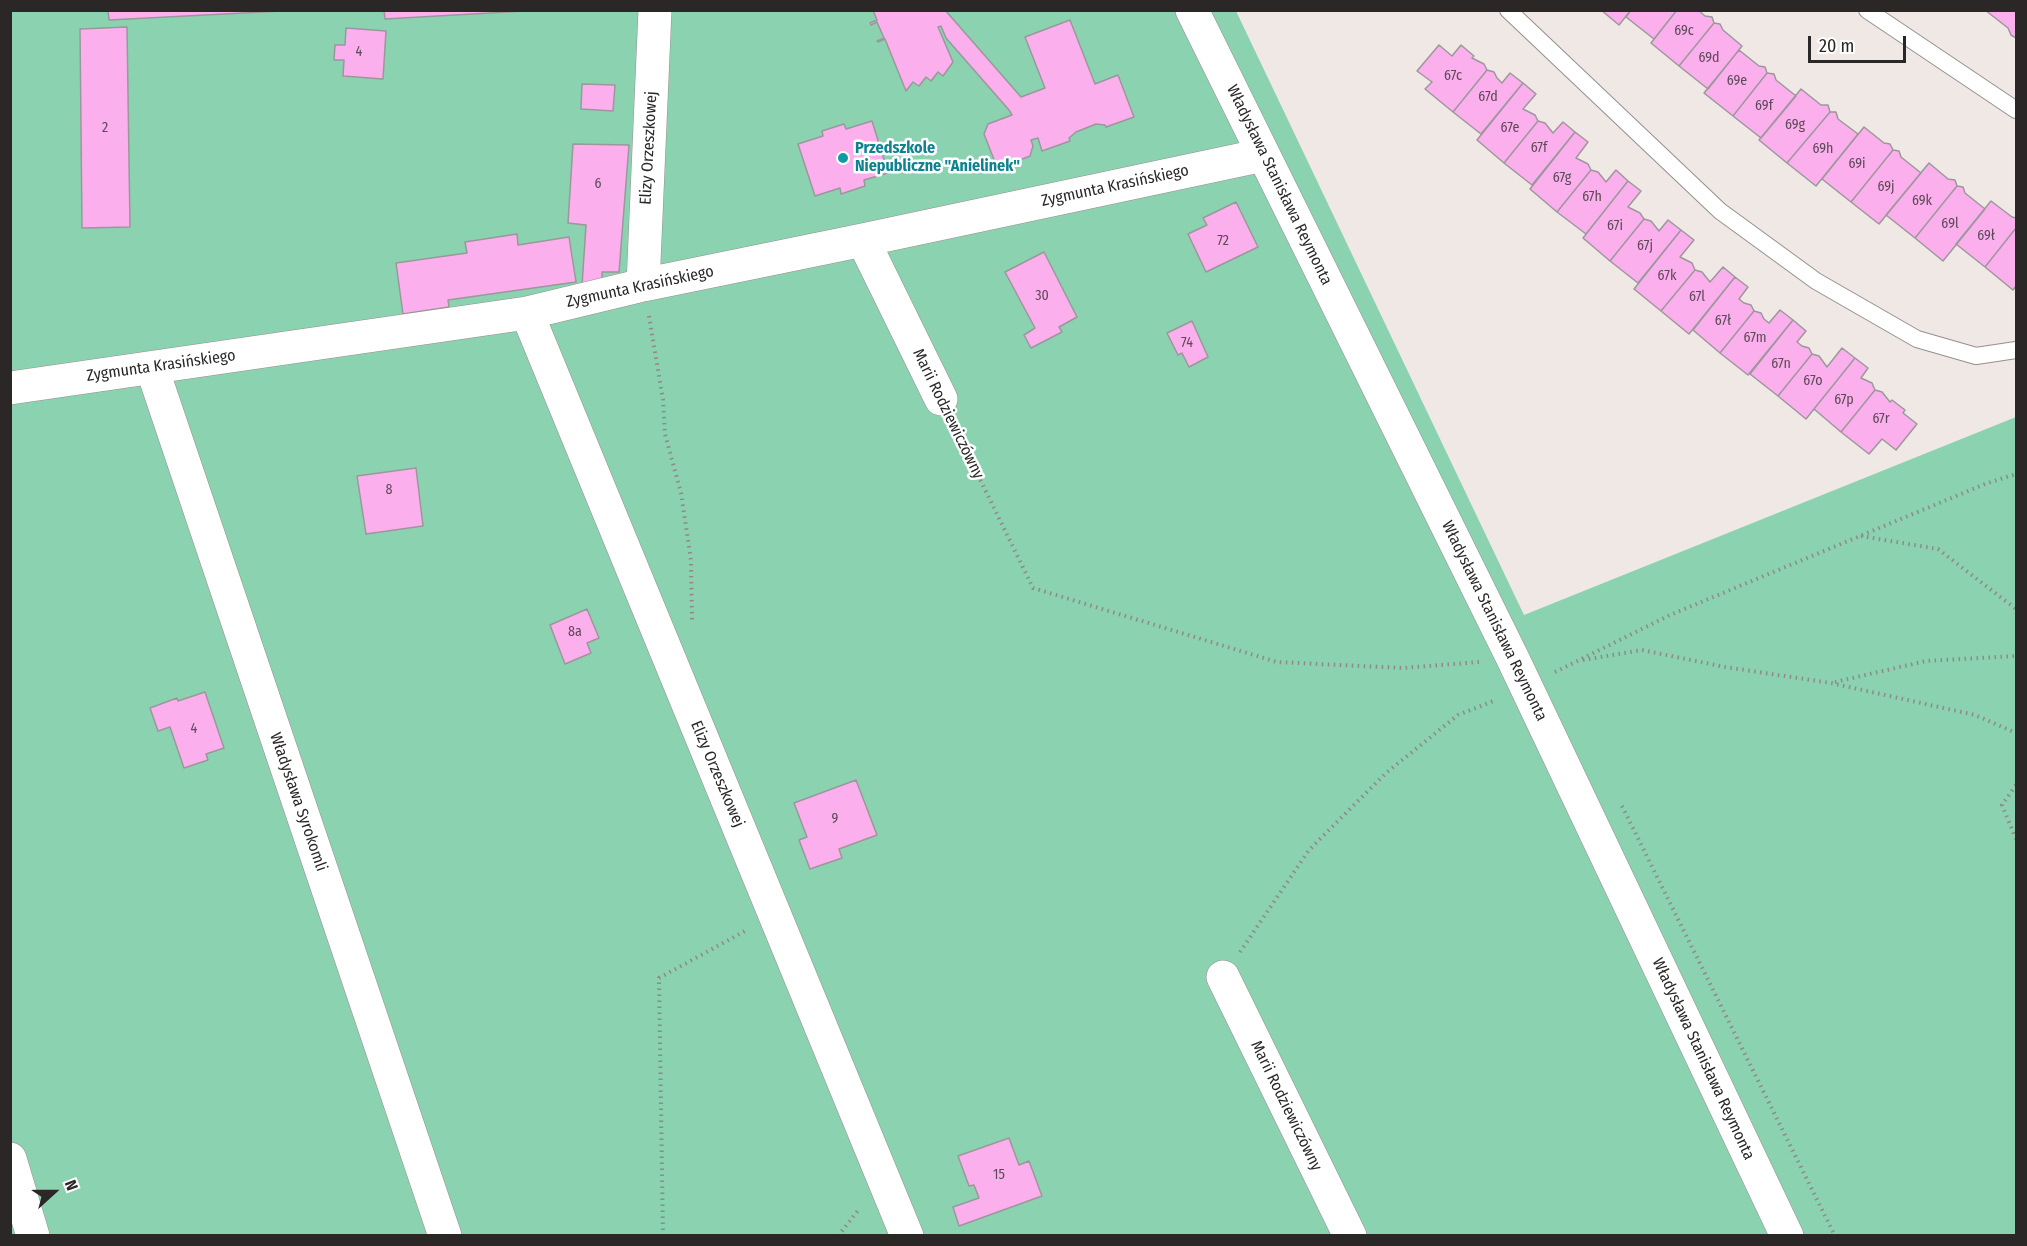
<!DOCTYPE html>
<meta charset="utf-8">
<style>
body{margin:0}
#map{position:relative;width:2027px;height:1246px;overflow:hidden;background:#efe8e5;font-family:"Fira Sans Condensed",sans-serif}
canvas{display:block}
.frame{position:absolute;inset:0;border:12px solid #2a2726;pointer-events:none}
.north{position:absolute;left:24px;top:1162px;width:60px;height:60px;-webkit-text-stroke:4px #fff;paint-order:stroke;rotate:69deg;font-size:16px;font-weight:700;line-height:24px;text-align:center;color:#2a2726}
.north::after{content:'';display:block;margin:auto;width:21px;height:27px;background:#2a2726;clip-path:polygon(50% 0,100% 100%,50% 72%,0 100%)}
.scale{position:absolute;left:1808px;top:36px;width:98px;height:27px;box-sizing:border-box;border:3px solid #2a2726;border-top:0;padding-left:8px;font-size:18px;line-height:21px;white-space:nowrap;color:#2a2726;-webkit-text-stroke:4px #fff;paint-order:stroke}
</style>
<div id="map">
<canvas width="2027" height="1246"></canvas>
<div class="frame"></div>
<div class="north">N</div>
<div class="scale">20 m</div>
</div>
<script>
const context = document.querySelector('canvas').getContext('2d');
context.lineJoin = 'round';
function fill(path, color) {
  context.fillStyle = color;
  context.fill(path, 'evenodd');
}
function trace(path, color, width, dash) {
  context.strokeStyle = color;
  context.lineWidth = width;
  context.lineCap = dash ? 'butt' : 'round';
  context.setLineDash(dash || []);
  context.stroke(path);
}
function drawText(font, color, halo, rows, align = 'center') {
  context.font = font + ' "Fira Sans Condensed",sans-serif';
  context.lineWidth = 5;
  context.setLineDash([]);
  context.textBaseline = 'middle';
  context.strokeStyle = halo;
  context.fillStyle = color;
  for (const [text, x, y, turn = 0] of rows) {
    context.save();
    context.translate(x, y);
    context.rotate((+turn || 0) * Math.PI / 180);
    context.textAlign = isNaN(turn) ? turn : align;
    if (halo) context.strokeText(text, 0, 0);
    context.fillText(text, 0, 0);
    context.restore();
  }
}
fill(new Path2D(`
 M10 11H1236L1524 615 2016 417V1235H11Z`), '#8bd2b1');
const building = new Path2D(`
 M108 10H301L109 20Z
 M384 10H542L385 19Z
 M873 10H945L1021 97 1045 88 1025 37 1070 20 1095 84 1118 75 1134 117 1106 127 1105 125 1096 124 1076 132 1069 138 1070 141 1042 151 1038 138 1031 140 1033 146 1030 156 1004 166 995 162 984 134 988 124 1012 115 1009 110 946 38 941 26 938 27 953 62 943 76 938 72 931 81 926 77 919 86 913 82 906 91 885 39 878 42 877 41 884 38 877 22 871 25 870 23 877 20Z
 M1601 10H1631L1619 25Z
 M1631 10H1677L1654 39 1626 17Z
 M1677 10H1698L1705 16 1712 17 1714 23 1679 66 1651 43Z
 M1985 10H2016V38L2011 35 2008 28Z
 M1714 23 1720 24 1723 30 1742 46 1708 89 1679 66Z
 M127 27 130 227 82 228 80 29Z
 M346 28 386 31 383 79 343 76 344 60H334L335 45H345Z
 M1439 45 1452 56 1461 45 1474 56 1472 58 1484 64 1487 70 1453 112 1425 89 1432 82 1417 71Z
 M1739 50 1759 66 1765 67 1767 73 1733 116 1704 93Z
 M1487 70 1494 72 1497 78 1502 83 1510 73 1523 83 1481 134 1453 112Z
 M1767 73 1774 74 1776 80 1796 96 1761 138 1733 116Z
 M1523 83 1536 94 1523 109 1535 115 1538 121 1504 163 1477 140Z
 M582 84 615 85 613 111 581 109Z
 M1801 89 1821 105H1828L1830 112 1787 163 1759 140Z
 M1830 112H1836L1838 119 1858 134 1816 186 1787 163Z
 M872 121 888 173 864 180 865 186 841 194 840 188 815 196 798 144 823 136 822 131 844 124 846 129Z
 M1538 121 1545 123 1553 133 1563 122 1575 132 1532 185 1504 163Z
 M1864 127 1884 143 1890 144 1893 150 1851 202 1822 179Z
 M1575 132 1588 142 1576 158 1588 164 1591 170 1557 212 1530 189Z
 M573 144 629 145 619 272H602V286H582L586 225 568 223Z
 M1893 150 1899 151 1901 157 1921 173 1879 224 1851 202Z
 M1929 163 1948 179 1955 180 1957 186 1915 238 1886 215Z
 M1591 170 1598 172 1606 182 1616 170 1628 181 1586 234 1557 212Z
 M1628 181 1641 191 1628 207 1640 213 1644 219 1610 261 1583 238Z
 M1957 186 1963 187 1965 193 1985 209 1943 261 1915 238Z
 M1991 201 2012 217 2016 218V228L1985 267 1956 244Z
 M1236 202 1258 247 1206 272 1188 234 1207 225 1203 218Z
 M1644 219 1651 221 1659 231 1668 220 1681 230 1638 283 1610 261Z
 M2016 228V286L2013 290 1985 267Z
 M1681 230 1694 240 1680 257 1692 263 1695 270 1661 311 1634 289Z
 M517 234 518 245 569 237 576 282 448 300 449 307 403 314 396 263 467 253 465 242Z
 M1044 252 1077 317 1059 327 1062 332 1031 348 1024 335 1035 328 1005 272Z
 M1723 267 1735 277 1689 334 1661 311 1695 270 1702 272 1710 282Z
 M1735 277 1748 287 1739 299 1744 303 1751 305 1754 311 1720 353 1693 330Z
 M1780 310 1793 320 1748 375 1720 353 1754 311 1761 313 1764 319 1769 323Z
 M1793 320 1806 331 1797 342 1802 346 1809 348 1812 354 1778 396 1750 374Z
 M1192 321 1208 357 1189 367 1182 353 1178 355 1167 333Z
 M1842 348 1855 358 1806 419 1778 396 1812 354 1819 356 1827 367Z
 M1855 358 1868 368 1861 378 1872 383 1875 390 1841 432 1814 409Z
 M1875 390 1882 392 1890 402 1892 400 1905 410 1903 413 1917 424 1896 450 1882 439 1869 454 1841 432Z
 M416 468 423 526 366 534 357 476Z
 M587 609 599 638 587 643 591 653 565 664 550 625Z
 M205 692 224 748 206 754 208 760 184 768 170 727 158 731 150 708 177 698 178 701Z
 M856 780 877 835 839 849 842 858 810 869 799 840 807 837 794 803Z
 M1009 1138 1019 1165 1029 1161 1042 1196 959 1226 953 1207 979 1198 974 1185 969 1186 958 1156Z`);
fill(building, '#fbb0ed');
trace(building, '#9c979b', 1.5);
const lane = new Path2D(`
 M1508 10 1720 211 1816 281 1917 339 1976 356 2016 350
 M1867 10 2016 110`);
const street = new Path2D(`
 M863 240 941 399
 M643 285 655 10
 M527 313 907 1236
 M152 368 445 1236
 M10 388 527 313 643 285 863 240 1263 155
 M1223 977 1350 1236
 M10 1159 33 1236`);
const secondary = new Path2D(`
 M1192 10 1513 659 1787 1236`);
trace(lane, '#968f8d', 18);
trace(street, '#968f8d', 34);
trace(secondary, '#968f8d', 34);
trace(new Path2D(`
 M649 316 663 400 665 434 681 493 691 560 692 622
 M954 426 1033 588 1277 662 1403 668 1479 662
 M1861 536 1938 549 2016 609
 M1583 660 1642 650 1725 667 1831 683 1975 715 2016 733
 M1555 672 1670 615 1985 484 2016 474
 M1835 682 1926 661 2016 656
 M2016 785 2002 805 2016 839
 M1622 806 1835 1236
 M1240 952 1309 850 1386 773 1458 715 1496 700
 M663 1236 659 978 745 931
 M838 1236 860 1208`), '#8f8a88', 4, [1.5, 4.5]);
trace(lane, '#fff', 16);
trace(street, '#fff', 33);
trace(secondary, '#fff', 33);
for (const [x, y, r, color] of [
 [843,158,6,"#0f9aa8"]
]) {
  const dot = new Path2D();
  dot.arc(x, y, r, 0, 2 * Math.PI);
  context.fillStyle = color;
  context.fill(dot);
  trace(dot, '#fff', 2);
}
drawText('14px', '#5e4958', null, [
 ["69c",1684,31],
 ["4",359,52],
 ["69d",1709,58],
 ["67c",1453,76],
 ["69e",1737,81],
 ["67d",1488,97],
 ["69f",1764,106],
 ["69g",1795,125],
 ["2",105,128],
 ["67e",1510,128],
 ["67f",1539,148],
 ["69h",1823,149],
 ["69i",1857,164],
 ["67g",1562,178],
 ["6",598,184],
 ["69j",1886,187],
 ["67h",1592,197],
 ["69k",1922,201],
 ["69l",1950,224],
 ["67i",1615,226],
 ["69ł",1986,236],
 ["72",1223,241],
 ["67j",1645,246],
 ["67k",1667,276],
 ["30",1042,296],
 ["67l",1697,297],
 ["67ł",1723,321],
 ["67m",1755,338],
 ["74",1187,343],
 ["67n",1781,364],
 ["67o",1813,381],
 ["67p",1844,400],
 ["67r",1881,419],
 ["8",389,490],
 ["8a",575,632],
 ["4",194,729],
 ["9",835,819],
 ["15",999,1175]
]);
drawText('16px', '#2a2726', '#fff', [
 ["Elizy Orzeszkowej",649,148,-87],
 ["Władysława Stanisława Reymonta",1279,185,64],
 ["Zygmunta Krasińskiego",1115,186,-12],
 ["Zygmunta Krasińskiego",640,287,-12],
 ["Zygmunta Krasińskiego",161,366,-8],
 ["Marii Rodziewiczówny",948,414,64],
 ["Władysława Stanisława Reymonta",1494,621,64],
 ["Elizy Orzeszkowej",717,774,67],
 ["Władysława Syrokomli",298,802,71],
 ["Władysława Stanisława Reymonta",1703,1059,65],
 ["Marii Rodziewiczówny",1286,1106,64]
]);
drawText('bold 16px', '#0d838f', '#fff', [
 ["Przedszkole",855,149],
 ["Niepubliczne \"Anielinek\"",855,167]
], 'left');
</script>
